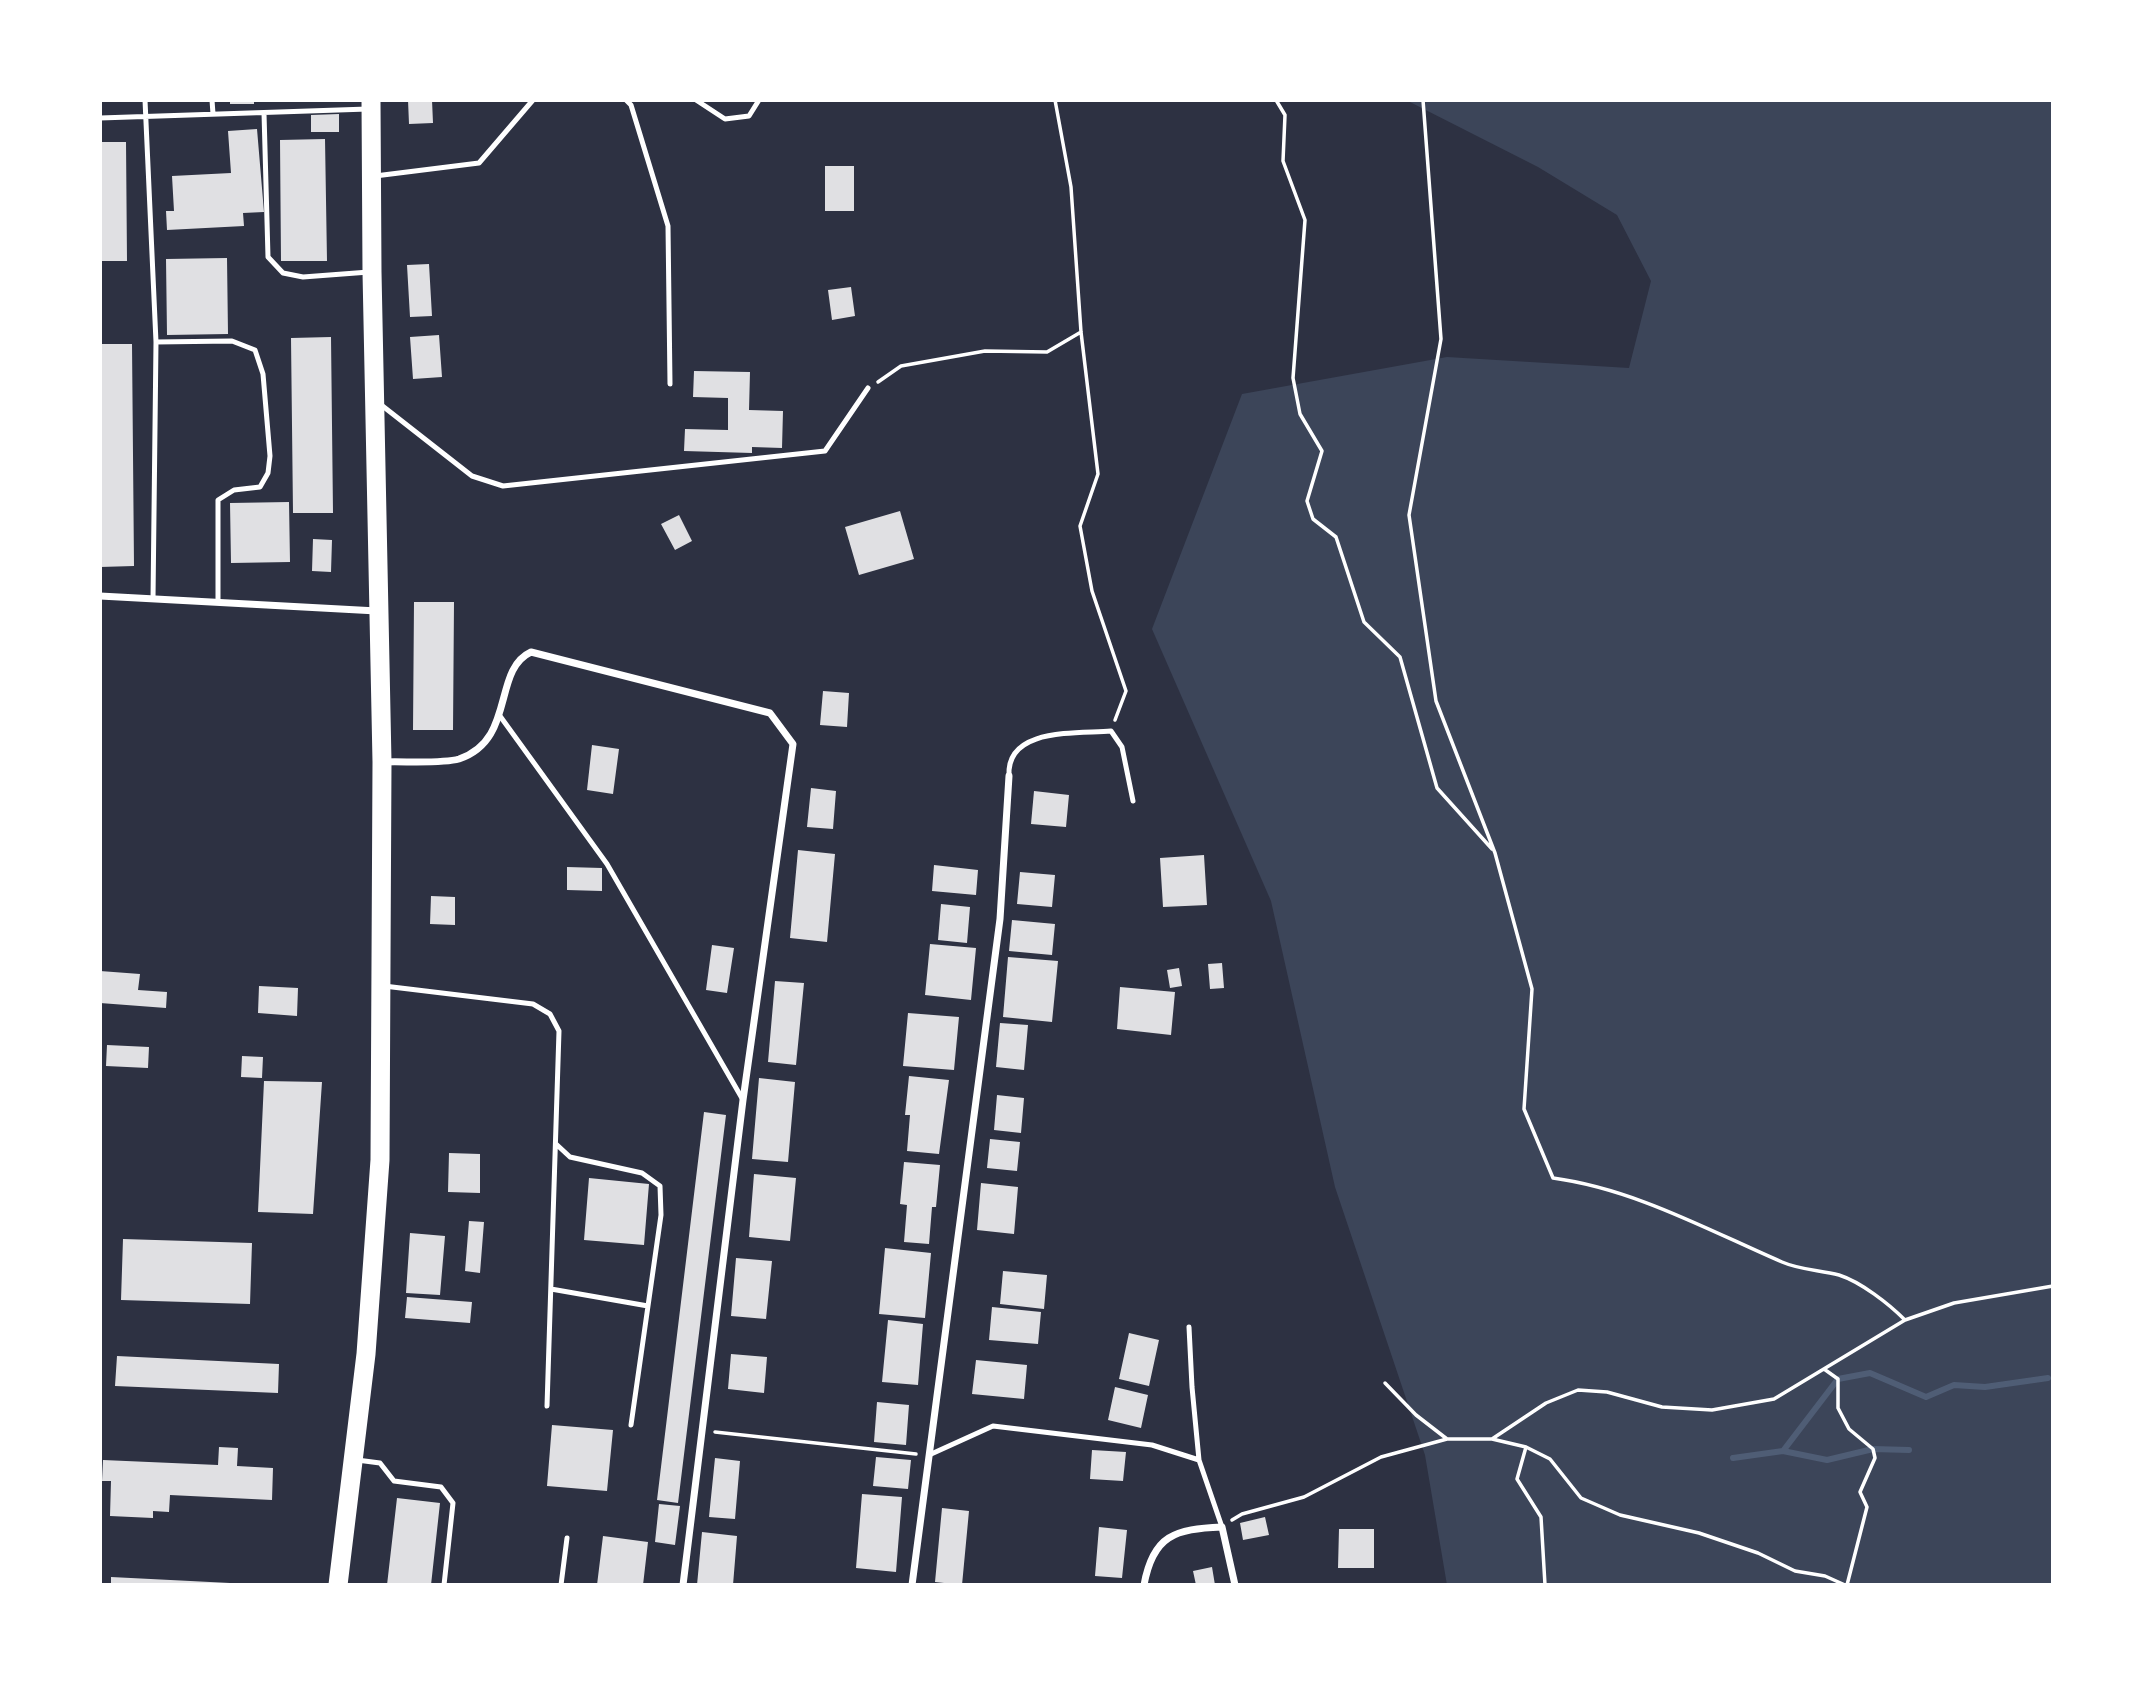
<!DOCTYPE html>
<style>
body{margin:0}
#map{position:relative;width:2153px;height:1685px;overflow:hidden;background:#2d3142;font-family:Poppins,sans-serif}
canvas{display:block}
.frame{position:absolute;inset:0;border:102px solid #fff;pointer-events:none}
</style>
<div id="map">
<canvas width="2153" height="1685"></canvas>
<div class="frame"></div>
</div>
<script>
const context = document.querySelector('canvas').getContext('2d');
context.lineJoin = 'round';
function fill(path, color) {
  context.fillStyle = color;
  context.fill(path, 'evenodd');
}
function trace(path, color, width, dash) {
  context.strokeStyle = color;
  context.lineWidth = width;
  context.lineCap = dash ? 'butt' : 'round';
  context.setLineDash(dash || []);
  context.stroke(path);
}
fill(new Path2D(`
 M1406 100H2053V1585H1447L1425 1455 1335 1187 1271 901 1152 629 1242 394 1447 357 1629 368 1651 281 1617 215 1538 167Z`), '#3c4559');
trace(new Path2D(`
 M1783 1451 1827 1460 1873 1449 1909 1450
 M1733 1458 1783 1451 1838 1379 1870 1373 1926 1397 1954 1385 1985 1387 2048 1378`), '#4f5d75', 6);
fill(new Path2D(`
 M230 100H254V104H230Z
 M408 100H432L433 123 409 124Z
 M339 114V132H311V115Z
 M257 129 264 212 243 213 244 226 167 230 166 211H174L172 176 231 173 228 131Z
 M325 139 327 261H281L280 140Z
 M100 142H126L127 261H100Z
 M825 166H854V211H825Z
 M227 258 228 334 167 335 166 259Z
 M429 264 432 316 410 317 407 265Z
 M851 287 855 316 832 320 828 290Z
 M439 335 442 377 413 379 410 337Z
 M331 337 333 513H293L291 338Z
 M100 344H132L134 566 100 567Z
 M694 371 750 372 749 410 783 411 782 448 752 447V453L684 451 685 429 728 430V398L693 397Z
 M289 502 290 562 231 563 230 503Z
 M900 511 914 559 859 575 845 527Z
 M679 515 692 541 675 550 661 524Z
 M313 539 332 540 331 572 312 571Z
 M414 602H454L453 730H413Z
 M823 691 849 693 847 727 820 725Z
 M592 745 619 749 613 794 587 790Z
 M811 788 836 791 833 829 807 827Z
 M1034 791 1069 795 1066 827 1031 824Z
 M798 850 835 854 827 942 790 938Z
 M1204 855 1207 905 1163 907 1160 858Z
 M934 865 978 870 976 895 932 891Z
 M567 867 602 868V891L567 890Z
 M1020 872 1055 875 1052 907 1017 904Z
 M431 896 455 897V925L430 924Z
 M941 904 970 907 967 943 938 940Z
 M1012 920 1055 924 1052 955 1009 951Z
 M930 944 976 948 971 1000 925 995Z
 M712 945 734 948 727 993 706 990Z
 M1008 957 1058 961 1052 1022 1003 1017Z
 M1222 963 1224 988 1210 989 1208 964Z
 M1179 968 1182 986 1170 988 1167 970Z
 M100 971 140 974 138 990 167 992 166 1008 100 1003Z
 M775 981 804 983 796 1065 768 1062Z
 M259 986 298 988 297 1016 258 1013Z
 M1120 987 1175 992 1171 1035 1117 1029Z
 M908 1013 959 1017 954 1070 903 1066Z
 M1000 1023 1028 1025 1024 1070 996 1067Z
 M107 1045 149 1047 148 1068 106 1066Z
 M242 1056 263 1057 262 1078 241 1077Z
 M909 1076 949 1080 939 1154 907 1151 910 1115H905Z
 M759 1078 795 1082 788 1162 752 1159Z
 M264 1081 322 1082 313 1214 258 1212Z
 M997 1095 1024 1098 1021 1133 994 1130Z
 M704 1112 726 1115 678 1503 657 1500Z
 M990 1139 1020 1142 1017 1171 987 1168Z
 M449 1153 480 1154V1193L448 1192Z
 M904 1162 940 1165 936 1207H932L929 1244 904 1242 907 1205 900 1204Z
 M754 1174 796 1178 790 1241 749 1237Z
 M589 1178 649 1184 644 1245 584 1240Z
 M981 1183 1018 1187 1014 1234 977 1230Z
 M469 1221 484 1222 480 1273 465 1271Z
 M410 1233 445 1236 440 1295 406 1293Z
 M123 1239 252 1243 250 1304 121 1300Z
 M885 1248 931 1253 925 1318 879 1314Z
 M736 1258 772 1261 766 1319 731 1316Z
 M1003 1271 1047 1275 1044 1309 1000 1304Z
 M407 1297 472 1302 470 1323 405 1318Z
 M992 1307 1041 1312 1038 1344 989 1340Z
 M888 1320 923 1324 918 1385 882 1382Z
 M1129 1333 1159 1340 1149 1386 1119 1379Z
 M731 1354 767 1357 764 1393 728 1389Z
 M117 1356 279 1364 278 1393 115 1386Z
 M976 1360 1027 1365 1024 1399 972 1394Z
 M1115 1387 1148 1395 1141 1428 1108 1420Z
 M877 1402 909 1405 906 1445 874 1442Z
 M552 1425 613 1430 607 1491 547 1486Z
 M219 1447 238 1448 237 1466 273 1468 272 1500 170 1495 169 1512 153 1511V1518L110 1516 111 1481H102L103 1460 218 1465Z
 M1092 1450 1126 1452 1123 1481 1090 1479Z
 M876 1457 911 1460 908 1489 873 1486Z
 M715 1458 740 1461 735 1519 709 1517Z
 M862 1494 902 1497 896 1572 856 1568Z
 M397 1498 440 1503 431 1585H387Z
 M659 1504 680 1506 675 1545 655 1542Z
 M942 1508 969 1511 962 1585 935 1582Z
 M1265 1517 1269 1535 1243 1540 1240 1523Z
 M1099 1527 1127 1530 1122 1578 1095 1576Z
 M1339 1529H1374V1568H1338Z
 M702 1532 737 1536 733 1585H697Z
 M603 1536 648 1542 643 1585H597Z
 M1212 1567 1215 1585H1196L1193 1571Z
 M111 1577 230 1583V1585H111Z`), '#e0e0e3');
trace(new Path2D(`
 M1055 100 1071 187 1081 332 1098 474 1080 526 1092 591 1126 691 1115 720
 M1276 100 1285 115 1283 161 1305 220 1293 378 1300 414 1322 451 1307 501 1313 519 1336 537 1364 622 1400 657 1437 788 1492 849
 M1423 100 1441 339 1409 515 1436 701 1495 853 1532 989 1524 1109 1553 1178C1634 1189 1708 1230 1782 1262 1800 1270 1820 1270 1839 1275 1861 1282 1889 1304 1905 1320
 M878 382 901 366 985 351 1047 352 1081 332
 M1824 1369 1838 1379V1408L1849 1429 1873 1449 1875 1458 1860 1492 1867 1507 1847 1585
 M1385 1383 1416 1415 1447 1439
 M715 1432 916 1454
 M1492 1439 1526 1447 1550 1459 1581 1498 1620 1515 1699 1533 1758 1553 1795 1571 1825 1576 1845 1585
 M1526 1447 1517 1479 1541 1517 1545 1585
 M1232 1520 1242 1514 1304 1497 1381 1457 1447 1439H1492L1546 1403 1578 1390 1607 1392 1662 1407 1712 1410 1774 1399 1905 1320 1954 1303 2053 1286`), '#fff', 3.5);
trace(new Path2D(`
 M145 100 156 342 153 599
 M212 100 213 114
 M626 100 631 105 668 226 670 384
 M696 100 725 119 749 116 759 100
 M264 113 268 257 283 273 303 277 369 272
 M100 118 368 109
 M375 176 479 163 533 100
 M156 342 232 341 255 350 263 374 270 456 268 473 260 487 234 490 218 500V602
 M380 404 472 476 503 486 825 451 868 388
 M500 716 607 864 743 1100
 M1009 776C1006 727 1077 734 1111 731L1122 747 1133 801
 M384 986 533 1004 550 1014 559 1031 547 1406
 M556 1144 570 1157 642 1173 660 1186 661 1215 631 1425
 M551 1289 648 1306
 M1189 1327 1192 1387 1199 1460
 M929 1455 993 1426 1152 1445 1199 1460 1222 1527
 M357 1460 380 1463 394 1481 441 1487 453 1503 444 1585
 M561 1585 567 1538`), '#fff', 5);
trace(new Path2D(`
 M100 596 377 611
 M383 762C402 761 442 764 459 759 516 740 492 670 531 652L770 713 793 744 743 1100 683 1585
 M912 1585 1000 919 1009 776
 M1144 1585C1153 1535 1175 1529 1222 1527L1235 1585`), '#fff', 7);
trace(new Path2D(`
 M338 1585 366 1354 380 1160 382 762 372 272 371 100`), '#fff', 19);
</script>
